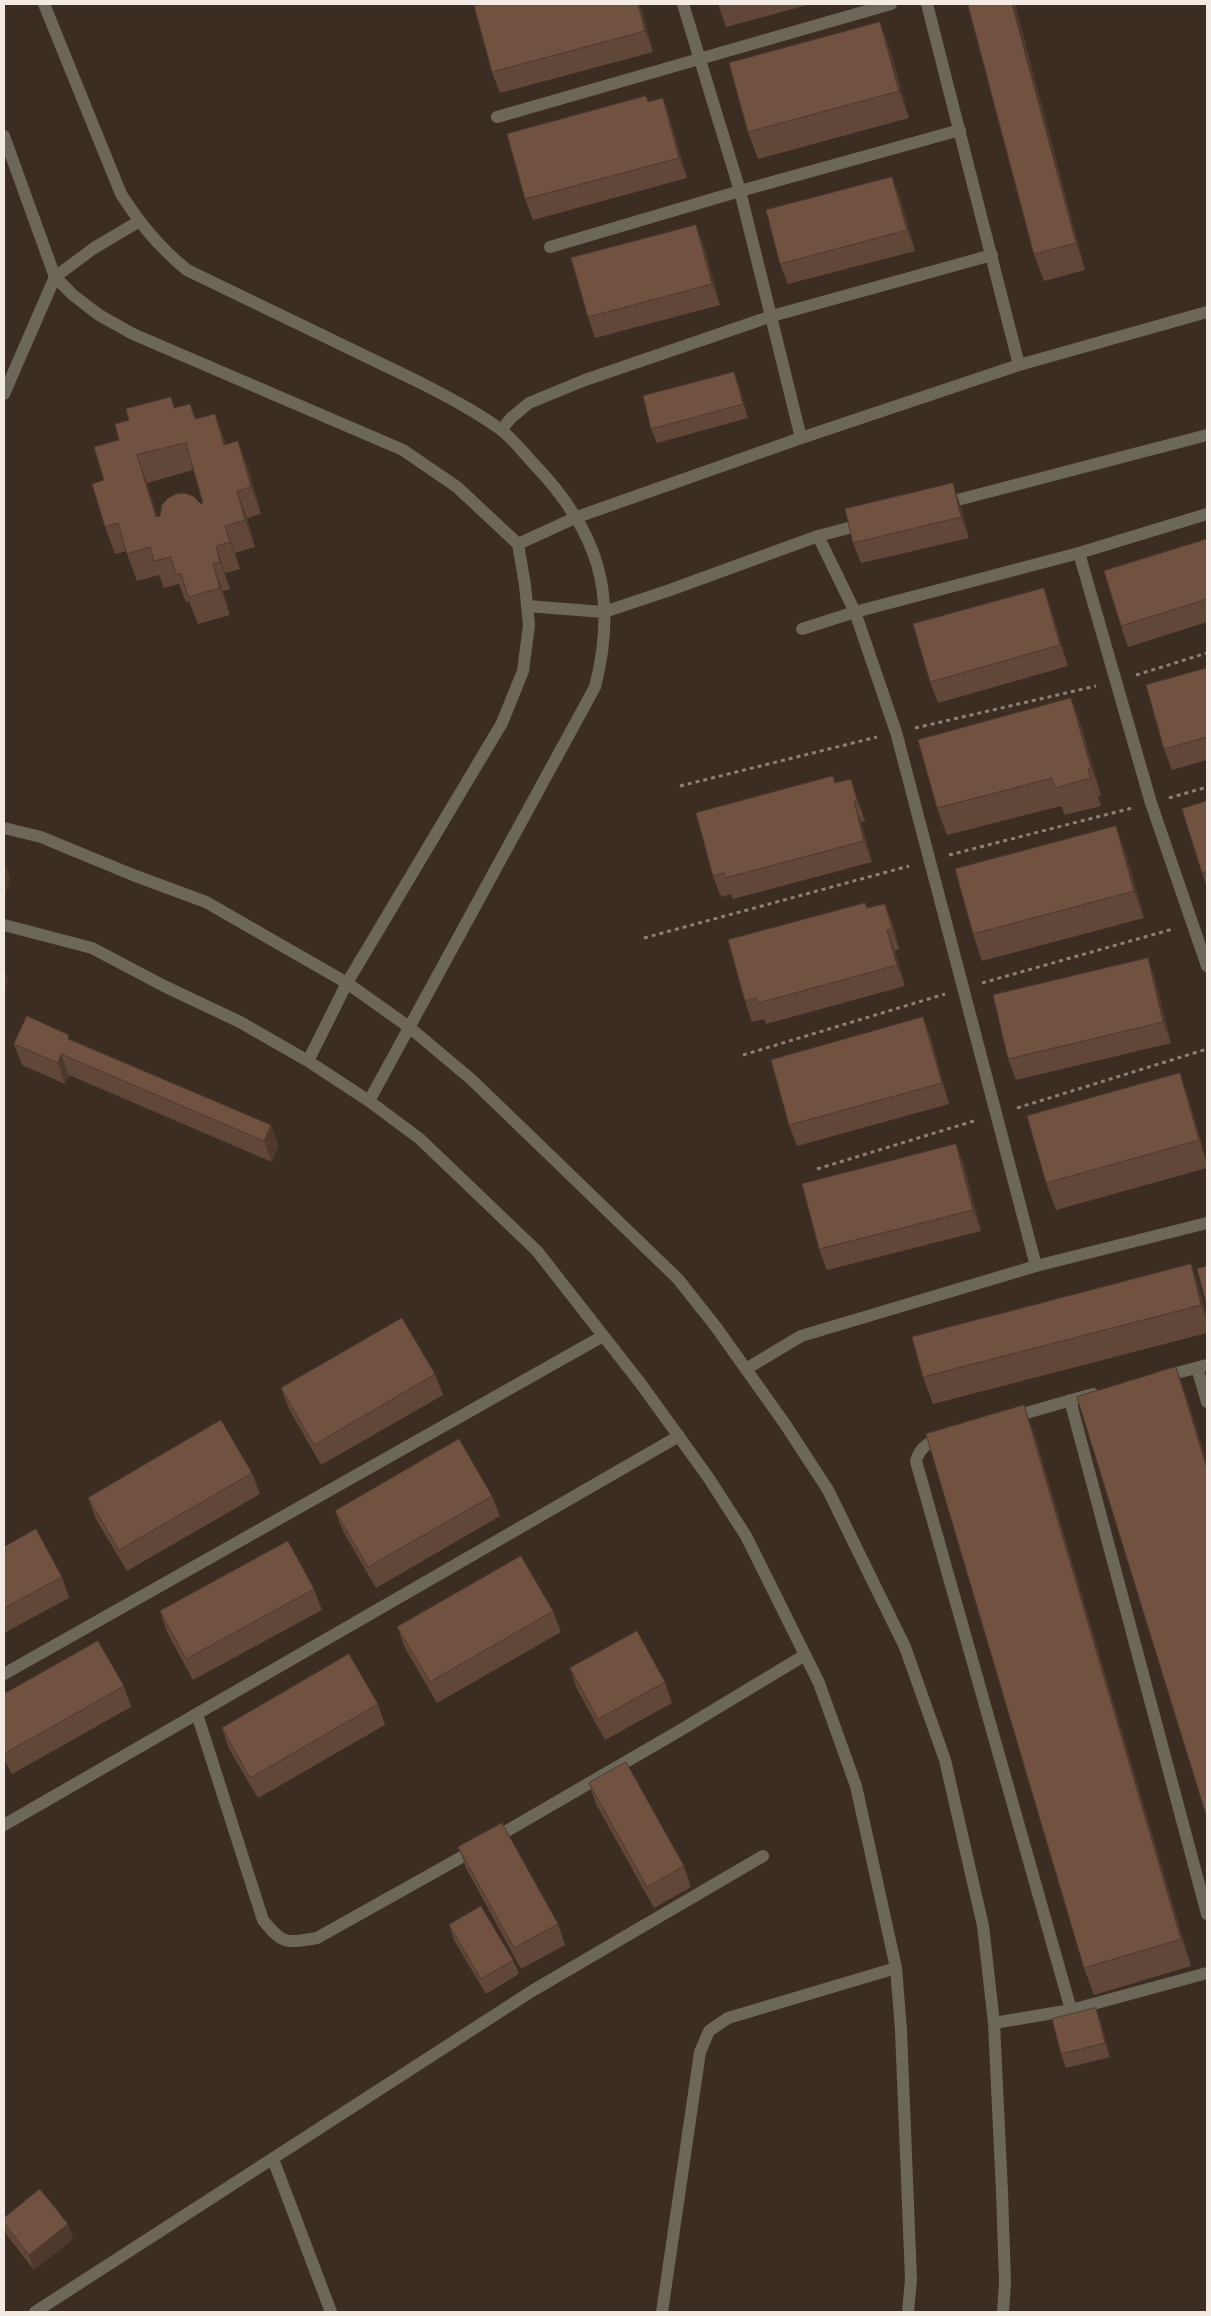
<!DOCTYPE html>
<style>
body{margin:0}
#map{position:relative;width:1211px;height:2316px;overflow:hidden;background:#3c2d23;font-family:"Space Grotesk",sans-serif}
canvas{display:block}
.frame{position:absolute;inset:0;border:5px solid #f4eae4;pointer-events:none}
</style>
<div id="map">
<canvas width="1211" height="2316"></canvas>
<div class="frame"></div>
</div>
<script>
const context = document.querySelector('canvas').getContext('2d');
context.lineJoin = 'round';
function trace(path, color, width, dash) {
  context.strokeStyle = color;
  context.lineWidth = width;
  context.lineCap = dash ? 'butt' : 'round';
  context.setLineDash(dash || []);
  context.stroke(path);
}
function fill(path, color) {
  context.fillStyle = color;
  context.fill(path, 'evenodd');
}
trace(new Path2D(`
 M1136 675 1207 653
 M915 728 1096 686
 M680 786 877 737
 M1169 798 1207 787
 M949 855 1132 808
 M644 938 909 866
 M982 983 1173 929
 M743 1055 945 994
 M1017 1108 1207 1049
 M817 1169 977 1120`), '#8c7f77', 3, [4, 4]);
trace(new Path2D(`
 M44 4 121 194C141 225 159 247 187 270L421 383C448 397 475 411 500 429 512 438 522 451 532 462 598 530 619 594 595 687L369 1101
 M683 4 740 191 801 438
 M927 4 1019 365
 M497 117 891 4
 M4 136 55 277 73 295 99 315 133 334 403 450 457 487 518 544 525 585 529 625 523 671 502 723 347 983 308 1061
 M550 247 740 191 960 130
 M4 394 55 277 94 248 138 222
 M501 430 511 418 529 403 585 380 772 316 992 255
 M942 504 1207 435
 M818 536 855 612 896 732 1036 1266
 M518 544 577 517 801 438 1019 365 1207 312
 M1079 553 1151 803 1207 966
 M527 606 604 612 670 590 818 536 864 524
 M802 629 855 612 1079 553 1207 514
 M4 828 41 837 133 875 206 902 347 983 409 1027 472 1080 678 1279 716 1327 785 1424 828 1490 905 1647 945 1760 983 1926 994 2023 1002 2192 1005 2282 1003 2312
 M4 925 92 948 164 986 240 1022 308 1061 369 1101 420 1139 537 1251 641 1384 708 1477 746 1536 819 1683 856 1786 896 1968 901 2030 911 2279 908 2312
 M1197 1368 1207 1402
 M746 1369 801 1336 1036 1266 1207 1223
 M1161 1377 1207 1365
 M1070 1400 1207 1914
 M1012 1417 1093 1394
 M944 1437C930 1442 920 1446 916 1461L1071 2010
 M4 1674 603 1336
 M197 1714 263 1920C283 1945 286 1943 317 1938L476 1849
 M4 1825 679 1436
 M493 1839 679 1731 805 1655
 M994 2023 1071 2010 1207 1973
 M273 2159 331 2312
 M35 2312 532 1991 763 1856
 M662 2312 700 2052 709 2031 728 2018 896 1968`), '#6c6758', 12);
fill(new Path2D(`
 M483 4H640L653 52 500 93 492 72Z
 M718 4H811L726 27Z
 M1015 4 1085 270 1044 281 1034 254Z
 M890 49 909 118 758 159 748 132Z
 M646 96 648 102 663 98 670 119 687 178 533 220 525 199Z
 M900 197 915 251 788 284 780 264Z
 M704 246 720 305 595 338 588 317Z
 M734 372 739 386 748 418 657 443 651 429Z
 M190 404 196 419 226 445 248 468 261 514 247 518 255 547 235 553 240 569 225 573 230 589 223 591 230 615 198 624 189 601 186 602 179 584 164 588 159 575 137 581 126 551 115 554 105 527 104 480 119 440 175 408ZM193 470 203 503 157 517 147 483Z
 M960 504 969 538 861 563 853 543Z
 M1207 539V622L1128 647 1121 626Z
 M1051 609 1068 666 938 703 930 682Z
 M1207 668V760L1172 770 1164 749Z
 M1071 698 1081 725 1101 795 1098 796 1101 806 1065 815 1061 806 947 835 937 808Z
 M835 783 858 800 865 821 861 822 872 862 733 899 731 894 721 897 713 876Z
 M1207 801V888L1202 873Z
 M1126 853 1144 918 982 961 973 934Z
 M868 908 893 924 899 949 895 951 905 986 766 1024 764 1019 752 1022 745 1001Z
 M1148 958 1155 979 1171 1043 1016 1080 1008 1059Z
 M923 1017 931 1038 949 1104 797 1146 789 1125Z
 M72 1040 271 1125 278 1146 272 1162 69 1075 65 1084 22 1065 14 1044Z
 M1189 1100 1207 1163V1168L1056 1210 1046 1183Z
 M956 1144 964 1165 981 1231 827 1270 819 1249Z
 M1191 1264 1200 1291 1207 1317V1333L933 1404 923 1377Z
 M435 1374 443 1395 321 1465 289 1409 281 1388Z
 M1034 1433 1191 1966 1094 1995 1084 1968Z
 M252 1473 260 1494 127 1571 96 1519 88 1498Z
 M492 1496 500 1516 376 1588 343 1531 335 1511Z
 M4 1547 62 1577 69 1598 4 1633Z
 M314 1589 322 1610 193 1680 167 1632 160 1611Z
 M553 1611 561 1632 437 1703 405 1648 397 1627Z
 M570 1668 665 1682 672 1703 605 1740 577 1689Z
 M124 1686 131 1707 12 1774 4 1760V1694Z
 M378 1704 385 1725 258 1798 229 1749 222 1728Z
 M589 1783 684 1866 691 1887 654 1908 596 1804Z
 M458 1847 558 1924 565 1945 521 1969 466 1868Z
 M449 1925 513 1960 519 1974 486 1994 454 1940Z
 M1101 2022 1110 2057 1066 2068 1061 2054Z
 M4 2218 68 2224 73 2239 34 2270 6 2234 4 2227Z`), '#614737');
fill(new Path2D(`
 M638 4H640L653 52 645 31Z
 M1012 4H1015L1085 270 1076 243Z
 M880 22 890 49 909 118 899 91Z
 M663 98 670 119 687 178 679 158Z
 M892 177 900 197 915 251 907 230Z
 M696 225 704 246 720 305 712 284Z
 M734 372 739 386 748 418 743 404Z
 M215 414 225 441 234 472 224 445Z
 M238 441 248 468 261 514 251 487Z
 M137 455 147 483 166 544 156 517Z
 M953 483 960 504 969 538 961 517Z
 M237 491 247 518 255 547 245 520Z
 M225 526 235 553 240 569 230 542Z
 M216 546 225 573 230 589 220 562Z
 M213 564 223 591 230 615 220 588Z
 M1044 588 1051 609 1068 666 1060 645Z
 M1071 698 1081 725 1101 795 1091 768Z
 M1088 769 1098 796 1101 806 1091 778Z
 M851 779 865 821 857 800Z
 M854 801 861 822 872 862 864 841Z
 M1116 826 1126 853 1144 918 1134 891Z
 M5 863 10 878 4 900V868Z
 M885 904 893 924 899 949 892 928Z
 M887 930 895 951 905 986 897 965Z
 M1148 958 1155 979 1171 1043 1163 1022Z
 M4 969 8 980 4 995Z
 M923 1017 931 1038 949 1104 942 1083Z
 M61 1054 69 1075 65 1084 58 1063Z
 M1180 1073 1189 1100 1207 1164 1199 1140Z
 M271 1125 278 1146 272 1162 264 1141Z
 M956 1144 964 1165 981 1231 973 1210Z
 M1191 1264 1200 1291 1207 1317V1321L1201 1305Z
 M1176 1367 1186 1394 1207 1463V1468Z
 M1024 1405 1034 1433 1191 1966 1181 1939Z
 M1096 2008 1101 2022 1110 2057 1105 2043Z
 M68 2224 73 2239 34 2270 29 2255Z`), '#4f392d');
const building = new Path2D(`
 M483 4H638L645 31 492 72 474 6Z
 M968 4H1012L1076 243 1034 254Z
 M880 22 899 91 748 132 729 63Z
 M646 96 648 102 663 98 679 158 525 199 507 134Z
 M892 177 907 230 780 264 766 210Z
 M696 225 712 284 588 317 571 258Z
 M734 372 743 404 651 429 643 396Z
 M171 397 174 408 190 404 195 419 215 414 224 445 238 441 251 487 237 491 245 520 225 526 230 542 216 546 220 562 213 564 220 588 188 597 181 573 176 575 171 557 154 561 150 547 127 554 118 523 105 527 92 484 104 480 94 447 119 440 115 424 129 420 126 409ZM186 443 203 503 201 504 193 496 184 493 176 494 168 498 162 505 160 516 156 517 137 455Z
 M953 483 961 517 853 543 845 509Z
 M1207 539V599L1121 626 1104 571Z
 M1044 588 1060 645 930 682 913 624Z
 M1207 668V737L1164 749 1146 685Z
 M1071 698 1091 768 1088 769 1091 778 1055 788 1052 778 937 808 918 740Z
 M833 776 835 783 851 779 857 800 854 801 864 841 725 878 724 873 713 876 696 813Z
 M1207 801V871L1202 873 1182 809Z
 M1116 826 1134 891 973 934 955 869Z
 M865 903 867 908 885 904 892 928 887 930 897 965 758 1003 756 998 745 1001 728 940Z
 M1148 958 1163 1022 1008 1059 993 995Z
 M27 1016 69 1035 68 1039 271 1125 264 1141 61 1054 58 1063 14 1044Z
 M923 1017 942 1083 789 1125 771 1060Z
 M1180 1073 1199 1140 1046 1183 1027 1116Z
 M956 1144 973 1210 819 1249 802 1184Z
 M1191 1264 1201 1305 923 1377 912 1337Z
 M1207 1266V1306L1197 1269Z
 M402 1318 435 1374 314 1445 281 1388Z
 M1176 1367 1207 1468V1818L1077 1397Z
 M1024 1405 1181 1939 1084 1968 926 1434Z
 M221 1420 252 1473 119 1550 88 1498Z
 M459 1439 492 1496 368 1567 335 1511Z
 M36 1529 62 1577 4 1608V1547Z
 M288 1541 314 1589 186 1659 160 1611Z
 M521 1556 553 1611 430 1682 397 1627Z
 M637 1631 665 1682 598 1719 570 1668Z
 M98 1641 124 1686 4 1754V1694Z
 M349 1654 378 1704 250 1778 222 1728Z
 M626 1762 684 1866 647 1887 589 1783Z
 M502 1823 558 1924 514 1948 458 1847Z
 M481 1906 513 1960 481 1979 449 1925Z
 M1096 2008 1105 2043 1061 2054 1052 2019Z
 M40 2189 68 2224 29 2255 4 2223V2218Z`);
fill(building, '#715240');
trace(building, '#4f392d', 1);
</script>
